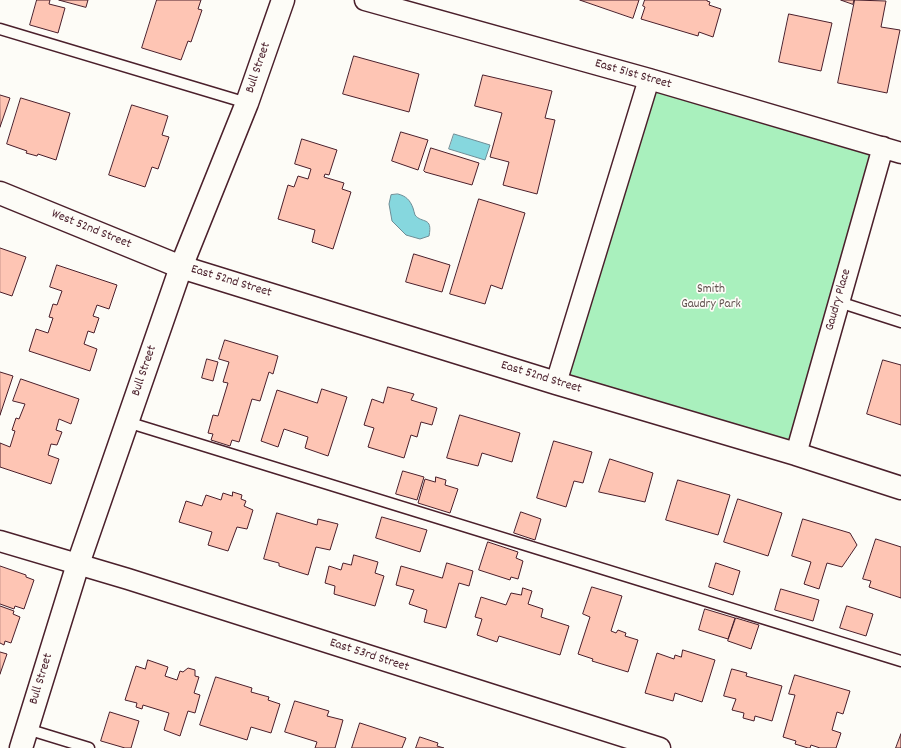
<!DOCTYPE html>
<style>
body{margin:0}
canvas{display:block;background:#fdfcf7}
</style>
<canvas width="901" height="748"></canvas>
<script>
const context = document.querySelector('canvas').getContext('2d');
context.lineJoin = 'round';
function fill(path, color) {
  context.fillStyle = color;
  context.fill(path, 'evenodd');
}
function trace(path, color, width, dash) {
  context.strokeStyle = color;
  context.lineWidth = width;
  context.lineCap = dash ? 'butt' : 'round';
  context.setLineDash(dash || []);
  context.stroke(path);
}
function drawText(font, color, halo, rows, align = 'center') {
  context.font = font + ' Dekko,sans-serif';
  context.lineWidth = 3.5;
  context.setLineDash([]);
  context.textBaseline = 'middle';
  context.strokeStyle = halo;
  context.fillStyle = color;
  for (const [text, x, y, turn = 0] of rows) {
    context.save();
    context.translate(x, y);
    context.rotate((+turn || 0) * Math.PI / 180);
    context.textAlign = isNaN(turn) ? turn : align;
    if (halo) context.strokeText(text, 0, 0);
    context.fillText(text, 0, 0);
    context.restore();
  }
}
fill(new Path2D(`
 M649 79 883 147 796 454 556 383Z`), '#a9f0bd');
const water = new Path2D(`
 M454 134 490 145 485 160 449 149Z
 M398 194C406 196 410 200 413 208 414 210 414 213 415 215 422 224 433 216 429 236L420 239 406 235 392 221 389 204 391 195Z`);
fill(water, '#86d7de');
trace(water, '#6e8d96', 1);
const building = new Path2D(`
 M37 0H50L49 4 65 8 58 33 30 25Z
 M59 0H88L86 7Z
 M157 0H201L198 9 202 10 191 42 188 41 181 60 142 48Z
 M580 0H639L633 18Z
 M645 0H707V1L710 2 709 5 721 9 713 37 699 32 698 36 641 19 645 7 643 6Z
 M841 0H854L853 4Z
 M855 0 886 1 881 27 900 30 887 93 838 83Z
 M789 14 832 23 821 71 779 62Z
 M354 56 419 74 409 112 343 94Z
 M483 75 552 91 545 118 555 120 537 194 503 185 509 162 490 157 502 113 475 106Z
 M0 95 10 98 0 127Z
 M21 98 70 113 56 160 38 154 37 156 26 153 27 151 7 144Z
 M132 105 168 116 162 135 169 137 158 169 152 167 145 187 109 175Z
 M401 132 428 140 418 170 392 161Z
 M302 139 337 150 329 175 325 174 324 177 344 183 342 189 351 192 333 249 312 242 315 230 278 219 288 185 294 187 298 176 308 179 311 169 295 164Z
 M431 148 479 163 472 185 425 172 424 171Z
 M479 199 525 213 502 289 491 285 485 304 450 294Z
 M0 248 26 257 12 296 0 292Z
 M414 254 450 265 442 292 406 282Z
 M57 265 117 285 109 309 97 305 93 316 99 318 94 333 88 331 84 344 97 349 90 371 29 351 36 329 48 333 53 318 49 317 53 304 57 305 62 291 50 287Z
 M225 340 278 356 273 374 269 372 260 401 252 399 239 442 232 440 230 446 211 440 213 434 208 433 213 415 218 416 228 383 223 382 229 362 219 359Z
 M207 359 218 362 213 381 202 378Z
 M883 360 901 365V425L867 414Z
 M0 372 13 376 0 415Z
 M21 379 79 399 71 424 59 419 56 430 62 432 57 445 51 444 48 455 59 459 51 484 0 467V443L10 447 15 431 12 430 16 418 19 419 25 404 13 401Z
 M388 387 414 394 411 400 437 408 432 425 421 422 417 437 411 435 404 458 368 447 374 428 364 425 372 399 383 403Z
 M322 389 347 397 328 456 305 448 308 437 284 429 278 447 261 441 277 390 317 403Z
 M460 415 520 433 512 462 482 453 478 466 447 458Z
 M554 441 592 452 583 483 574 481 566 507 537 498Z
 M610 459 653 473 645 502 599 492Z
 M403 471 424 477 417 500 396 494Z
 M436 477 446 480 445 485 458 489 450 513 418 503 425 479 435 482Z
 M678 480 730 495 718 535 666 520Z
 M233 492 242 495 241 499 246 501 244 506 253 510 247 529 237 527 228 551 208 545 212 532 179 522 186 501 202 506 206 495 221 500 223 493 232 496Z
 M738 499 782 513 768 556 724 542Z
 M521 512 541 519 535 540 514 533Z
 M277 513 317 525 318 519 338 524 330 550 316 547 308 575 279 566V563L264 559Z
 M382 517 427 530 420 552 376 538Z
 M803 519 850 533 857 545 842 567 827 563 819 589 804 584 811 562 792 556Z
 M876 539 901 547V598L869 587 871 581 863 579Z
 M488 542 518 552 516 558 523 561 518 579 511 577 510 580 479 570Z
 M354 555 378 562 375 573 384 576 375 606 334 594 335 586 325 583 329 566 341 570 343 563 351 565Z
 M447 563 473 571 469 586 459 583 446 628 424 622 427 610 409 604 414 590 396 585 401 566 442 578Z
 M716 563 740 571 733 595 709 587Z
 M0 566 26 575V577L34 580 24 609 15 606 14 609 0 604Z
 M592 587 622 596 611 631 616 633 618 630 626 633 625 636 638 640 628 672 592 661 593 659 578 654 590 617 583 614Z
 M523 588 532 591 528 604 543 609 541 617 569 626 560 655 499 636 497 642 477 635 482 619 475 617 481 597 506 605 511 593 521 595Z
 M781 589 819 600 813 621 775 610Z
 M0 606 14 611 13 614 20 617 11 643 5 641 4 645 0 643Z
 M847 606 873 614 866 636 840 628Z
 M705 609 735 618 728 639 699 630Z
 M736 618 759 625 751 649 728 641Z
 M683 650 715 660 702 702 675 693 673 701 645 693 657 653 674 659 675 655 681 657Z
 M0 652 7 654 0 674Z
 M148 660 168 667 165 676 177 680 180 671 183 672 188 668 195 670V676L199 677 194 693 200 695 195 713 188 711 180 736 164 730 169 713 143 705 142 709 136 707 137 703 125 700 136 666 145 669Z
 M732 669 747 673 746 676 782 686 772 721 755 716 754 721 743 718 744 713 732 710 736 699 724 696Z
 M795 675 850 691 843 714 837 712 832 730 841 733 836 748H820L811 745 810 748H808L795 744 796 741 783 737 795 695 789 694Z
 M216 677 252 688 251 692 269 697 268 700 280 704 271 733 251 727 247 740 200 725Z
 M295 701 329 711 327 716 343 720 335 748H315L317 742 285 732Z
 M110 712 139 721 131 748H125L101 741Z
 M360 723 406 738 402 748H352Z
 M901 734V748H896Z
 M420 737 438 743 437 746 444 748H416Z`);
fill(building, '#fec5b4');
trace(building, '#4a1f2b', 1);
const service = new Path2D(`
 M0 29 247 103
 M839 302 901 322
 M127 422 901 661
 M27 729 89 748`);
const minor = new Path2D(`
 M365 0 649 79 901 153
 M556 383 649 79
 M796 454 883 147
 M0 541 128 579 660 748`);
const tertiary = new Path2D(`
 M21 748 78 564 181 267 247 103 283 0`);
const secondary = new Path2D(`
 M0 193 181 267 556 383 796 454 901 488`);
trace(service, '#4a1f2b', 13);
trace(minor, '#4a1f2b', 23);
trace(tertiary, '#4a1f2b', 25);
trace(secondary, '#4a1f2b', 25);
trace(service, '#fdfcf7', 10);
trace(minor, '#fdfcf7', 20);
trace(tertiary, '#fdfcf7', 22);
trace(secondary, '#fdfcf7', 22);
drawText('13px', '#4a1f2b', '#fdfcf7', [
 ["Bull Street",259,68,-71],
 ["East 51st Street",633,75,16],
 ["West 52nd Street",91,230,22],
 ["East 52nd Street",231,282,17],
 ["Gaudry Place",839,300,-74],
 ["Bull Street",145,371,-71],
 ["East 52nd Street",541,378,17],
 ["East 53rd Street",369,656,18],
 ["Bull Street",42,679,-73]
]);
drawText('13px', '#625350', '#fdfcf7', [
 ["Smith",711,290],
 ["Gaudry Park",711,305]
]);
</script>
